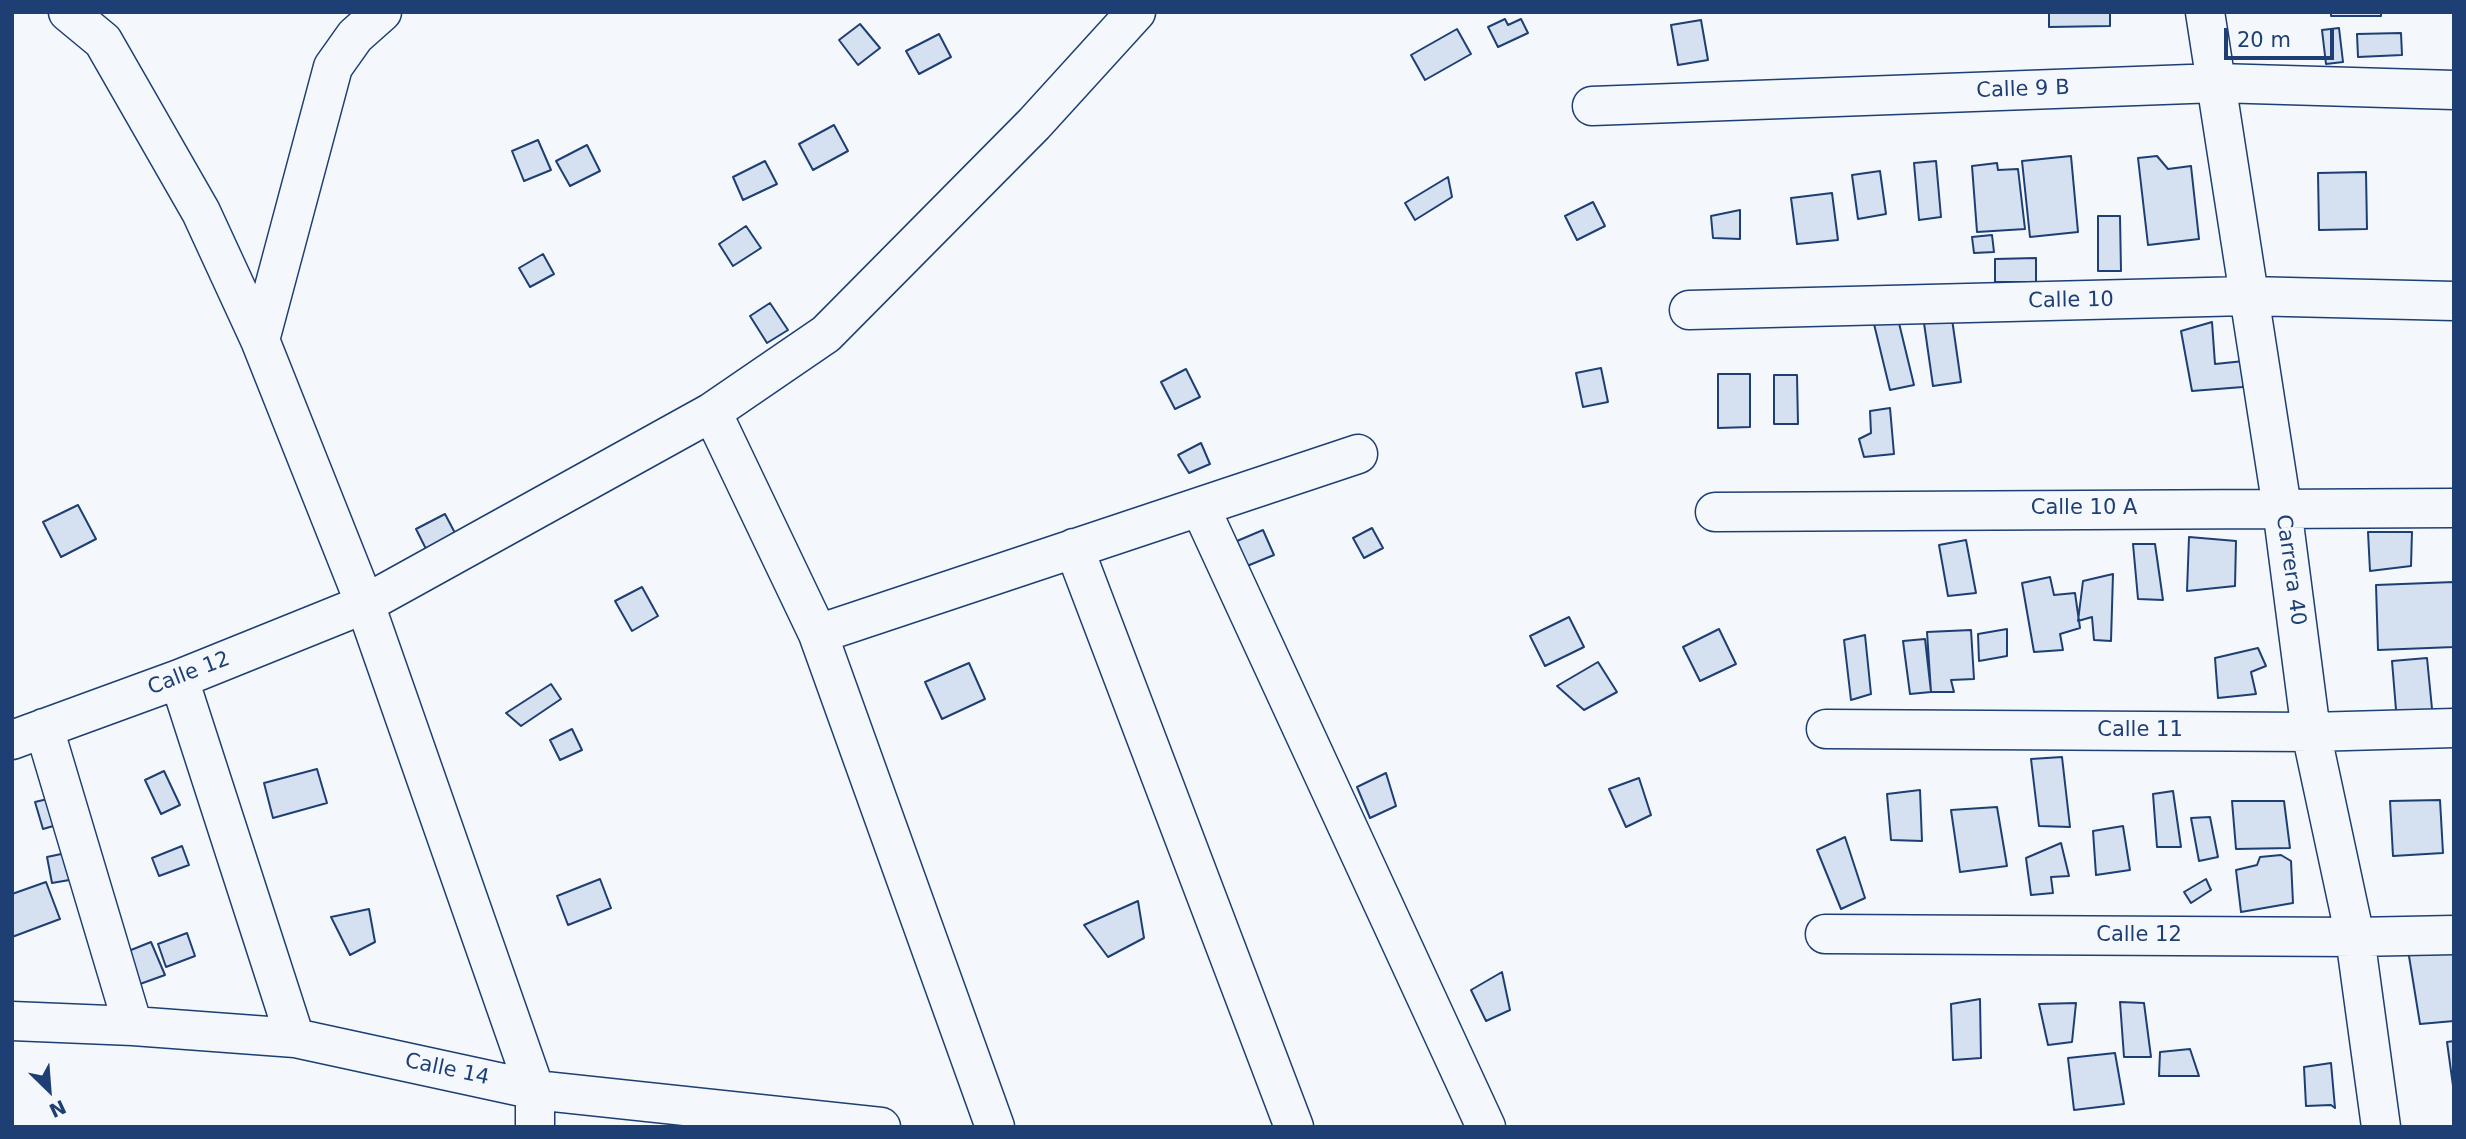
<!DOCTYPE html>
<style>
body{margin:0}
#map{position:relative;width:2466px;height:1139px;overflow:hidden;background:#f4f7fb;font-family:"DejaVu Sans",sans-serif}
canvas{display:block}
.frame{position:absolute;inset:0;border:14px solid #1d3f73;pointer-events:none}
.north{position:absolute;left:14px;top:1055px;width:70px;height:70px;-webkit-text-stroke:5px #f4f7fb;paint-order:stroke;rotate:155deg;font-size:19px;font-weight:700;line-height:28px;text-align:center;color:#1d3f73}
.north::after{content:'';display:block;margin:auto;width:24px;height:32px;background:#1d3f73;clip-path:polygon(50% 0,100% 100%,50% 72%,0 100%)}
.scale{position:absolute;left:2224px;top:28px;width:110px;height:32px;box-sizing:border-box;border:4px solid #1d3f73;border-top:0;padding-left:9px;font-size:21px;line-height:24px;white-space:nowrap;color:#1d3f73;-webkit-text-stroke:5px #f4f7fb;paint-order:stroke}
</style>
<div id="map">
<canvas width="2466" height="1139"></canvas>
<div class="frame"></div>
<div class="north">N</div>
<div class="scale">20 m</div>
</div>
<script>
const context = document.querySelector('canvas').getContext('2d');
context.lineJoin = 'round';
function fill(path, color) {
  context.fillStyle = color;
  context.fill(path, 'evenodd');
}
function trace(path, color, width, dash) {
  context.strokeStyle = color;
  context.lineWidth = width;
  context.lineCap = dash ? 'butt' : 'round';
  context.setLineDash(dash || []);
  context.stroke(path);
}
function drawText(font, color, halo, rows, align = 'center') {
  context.font = font + ' "DejaVu Sans",sans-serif';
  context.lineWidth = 5;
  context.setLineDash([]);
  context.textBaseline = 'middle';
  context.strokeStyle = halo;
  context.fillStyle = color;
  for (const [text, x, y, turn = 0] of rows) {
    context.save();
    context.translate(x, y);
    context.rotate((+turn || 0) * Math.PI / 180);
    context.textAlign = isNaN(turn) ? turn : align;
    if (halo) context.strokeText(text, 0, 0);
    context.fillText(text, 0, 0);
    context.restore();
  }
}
const building = new Path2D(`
 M2049 12H2110V26L2049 27Z
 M2331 12H2381V16H2331Z
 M1505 19 1508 25 1521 19 1528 33 1498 47 1488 27Z
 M1701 20 1708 60 1678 65 1671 25Z
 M860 24 880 48 858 65 839 40Z
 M2339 28 2343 62 2326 64 2322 30Z
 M1457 29 1471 54 1425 80 1411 55Z
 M2401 33 2402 55 2358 57 2357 34Z
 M939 34 951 57 919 74 906 51Z
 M834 125 848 151 813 170 799 144Z
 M538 140 551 170 524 181 512 151Z
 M587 145 600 171 570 186 556 161Z
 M2071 156 2078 232 2030 237 2022 161Z
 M2157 156 2168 169 2191 166 2199 239 2148 245 2138 158Z
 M765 161 777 184 743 200 733 177Z
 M1936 161 1941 217 1919 220 1914 163Z
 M1997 163 1998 170 2018 169 2025 229 1977 232 1972 166Z
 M1880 171 1886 214 1858 219 1852 175Z
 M2366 172 2367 229 2319 230 2318 173Z
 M1448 177 1452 197 1415 220 1405 203Z
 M1832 193 1838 240 1797 244 1791 198Z
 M1593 202 1605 226 1577 240 1565 216Z
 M1740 210V239L1713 238 1711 216Z
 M2098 216H2120L2121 271H2098Z
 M746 226 761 248 733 266 719 244Z
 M1992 235 1994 252 1974 253 1972 237Z
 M543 254 554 274 530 287 519 268Z
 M2036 258V282H1995V259Z
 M770 303 788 330 767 343 750 316Z
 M1898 319 1914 385 1890 390 1874 324Z
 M1952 319 1961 382 1933 386 1924 323Z
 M2212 322 2215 364 2244 361 2243 387 2192 391 2181 331Z
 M1601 368 1608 402 1583 407 1576 373Z
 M1186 369 1200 397 1175 409 1161 382Z
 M1718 374H1750V427L1718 428Z
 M1774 375H1797L1798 424H1774Z
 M1890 408 1894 454 1864 457 1859 439 1871 433 1870 411Z
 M1201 443 1210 464 1189 473 1178 455Z
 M78 505 96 539 61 557 43 522Z
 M445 514 455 533 426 549 416 529Z
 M1372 528 1383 548 1364 558 1353 538Z
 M1263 530 1274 555 1247 566 1237 541Z
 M2368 532H2412L2411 566 2370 571Z
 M2189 537 2236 541 2235 586 2187 591Z
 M1966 540 1976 593 1948 596 1939 545Z
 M2133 544H2155L2163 600 2138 599Z
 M2113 574 2111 641 2094 640 2092 617 2078 621 2083 581Z
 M2050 577 2054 595 2075 593 2080 628 2060 634 2063 650 2034 652 2022 583Z
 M2454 582V647L2378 650 2376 585Z
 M642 587 658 616 632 631 615 601Z
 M1569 617 1584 647 1545 666 1530 636Z
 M1719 629 1736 664 1700 681 1683 647Z
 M2007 629V656L1979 661 1978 634Z
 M1971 630 1974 679 1951 680 1954 692H1931L1927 632Z
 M1865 635 1871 694 1851 700 1844 640Z
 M1925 639 1931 692 1910 694 1903 641Z
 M2258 648 2266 666 2251 672 2256 694 2218 698 2215 658Z
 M2427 658 2433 719 2397 722 2392 661Z
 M1598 662 1617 692 1584 710 1557 686Z
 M969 663 985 699 942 719 925 682Z
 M551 684 561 699 521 726 506 713Z
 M572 729 582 750 560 760 550 740Z
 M2062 757 2070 827 2039 826 2031 759Z
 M317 769 327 803 273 818 264 783Z
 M164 771 180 805 161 814 145 780Z
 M1386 773 1396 806 1370 818 1357 787Z
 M1639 778 1651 815 1626 827 1609 789Z
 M1920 790 1922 841 1891 840 1887 794Z
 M2173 791 2181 847H2157L2153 794Z
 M60 796 67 822 43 829 35 802Z
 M2440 800 2443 853 2393 856 2390 801Z
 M2232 801H2284L2290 848 2236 849Z
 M1997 807 2007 866 1960 872 1951 810Z
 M2210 817 2218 857 2199 861 2191 818Z
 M2123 826 2130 870 2096 875 2093 831Z
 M1845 837 1865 898 1841 909 1817 850Z
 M2061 843 2069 876 2051 877 2053 893 2031 895 2026 858Z
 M182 846 189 865 159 876 152 858Z
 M66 853 81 878 52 883 47 857Z
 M2281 855 2291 861 2293 903 2241 912 2236 870 2257 865 2260 857Z
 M600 879 611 908 568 925 557 896Z
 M2206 879 2211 890 2191 903 2184 892Z
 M46 882 60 919 12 937V894Z
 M1138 901 1144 938 1108 957 1084 925Z
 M369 909 375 942 350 955 331 917Z
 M187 933 195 956 166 967 158 944Z
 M151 942 165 975 140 984 126 952Z
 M2454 946V1021L2420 1024 2408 950Z
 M1502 972 1510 1010 1486 1021 1471 990Z
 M1980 999 1981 1058 1953 1060 1951 1004Z
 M2120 1002 2144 1003 2151 1057H2124Z
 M2076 1003 2072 1042 2048 1045 2039 1004Z
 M2454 1041V1093L2447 1042Z
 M2190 1049 2199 1076H2159L2160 1052Z
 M2115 1053 2124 1104 2074 1110 2068 1058Z
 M2331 1063 2335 1108 2331 1105 2306 1106 2304 1067Z`);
fill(building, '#d5e0f0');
trace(building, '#1d3f73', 2);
const minor = new Path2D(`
 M68 12 103 41 201 212 260 340 365 604 535 1090V1127
 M2205 12 2282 508 2311 732 2355 937 2381 1127
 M1592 106 2217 83 2454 90
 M1689 310 2247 296 2454 301
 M260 340 333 67 355 36 382 12
 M712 412 818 634 995 1127
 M1200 507 1486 1127
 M1715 512 2454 508
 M1074 548 1294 1127
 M818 634 1358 454
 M179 679 295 1038
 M44 728 133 1026
 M1826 729 2311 732 2454 728
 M12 740 179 679 365 604 712 412 826 334 1034 124 1136 12
 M1825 934 2355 937 2454 935
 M12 1021 133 1026 295 1038 535 1090 881 1127`);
trace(minor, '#1d3f73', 41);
trace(minor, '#f4f7fb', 38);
drawText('21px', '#1d3f73', '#f4f7fb', [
 ["Calle 9 B",2023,90,-2],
 ["Calle 10",2071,301,-1],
 ["Calle 10 A",2084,509],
 ["Carrera 40",2290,570,82],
 ["Calle 12",189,674,-21],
 ["Calle 11",2140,731],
 ["Calle 12",2139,936],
 ["Calle 14",447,1070,12]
]);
</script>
